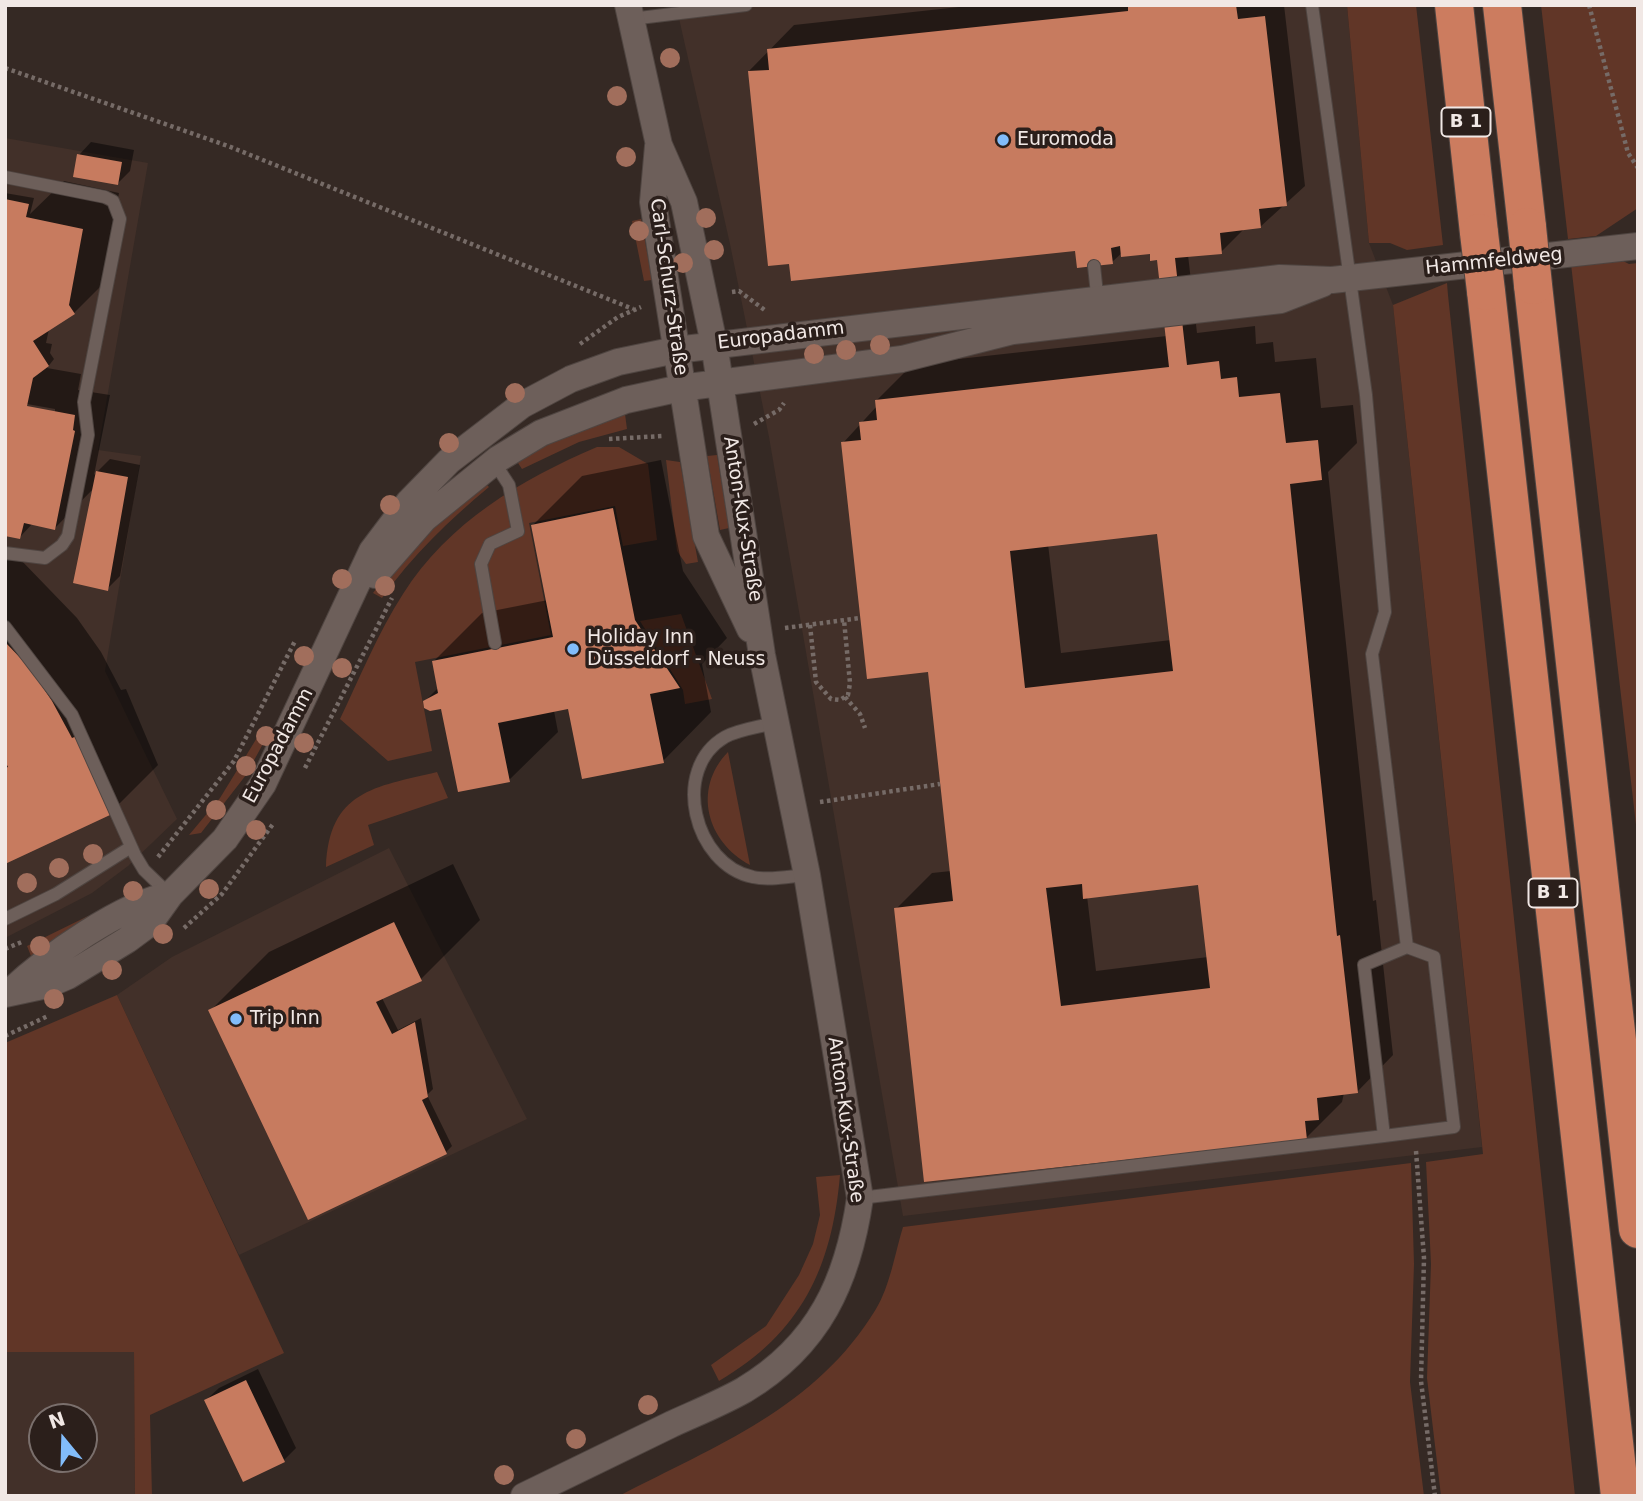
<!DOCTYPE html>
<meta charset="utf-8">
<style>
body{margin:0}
#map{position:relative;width:1643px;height:1501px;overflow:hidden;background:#352924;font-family:"DejaVu Sans",sans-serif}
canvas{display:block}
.frame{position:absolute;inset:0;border:7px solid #f1e8e5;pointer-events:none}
.north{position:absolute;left:28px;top:1403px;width:70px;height:70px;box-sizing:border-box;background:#2b1f1b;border:2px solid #7a6f6c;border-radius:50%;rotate:341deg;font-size:19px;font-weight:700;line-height:28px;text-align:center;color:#f1e8e5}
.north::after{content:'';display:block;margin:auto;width:24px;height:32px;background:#82bcfa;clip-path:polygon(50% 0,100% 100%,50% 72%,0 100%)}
</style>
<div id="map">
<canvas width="1643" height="1501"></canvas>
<div class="frame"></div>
<div class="north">N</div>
</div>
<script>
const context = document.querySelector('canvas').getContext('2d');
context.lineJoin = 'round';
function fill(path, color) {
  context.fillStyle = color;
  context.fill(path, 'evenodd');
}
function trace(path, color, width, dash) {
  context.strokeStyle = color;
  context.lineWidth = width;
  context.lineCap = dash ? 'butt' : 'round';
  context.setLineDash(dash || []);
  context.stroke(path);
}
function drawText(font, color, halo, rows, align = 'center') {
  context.font = font + ' "DejaVu Sans",sans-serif';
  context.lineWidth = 7;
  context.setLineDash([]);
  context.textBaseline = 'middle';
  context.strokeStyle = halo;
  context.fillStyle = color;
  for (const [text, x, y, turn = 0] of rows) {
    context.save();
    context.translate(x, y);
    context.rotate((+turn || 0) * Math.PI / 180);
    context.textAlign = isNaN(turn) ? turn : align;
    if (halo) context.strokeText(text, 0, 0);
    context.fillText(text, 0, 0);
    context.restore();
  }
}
fill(new Path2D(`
 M676 5H1347L1369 243 1393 305 1482 1147 903 1216 769 437 730 244Z
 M5 138 148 163 98 450 141 456 105 671 177 819 128 866 92 893 5 938Z
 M389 848 527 1119 239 1255 117 995 172 957Z
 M5 1352H134L135 1496H5ZM42 1417H84V1459H42Z`), '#423029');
fill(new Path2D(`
 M1347 5H1416L1443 245 1407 250 1390 243H1369Z
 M1541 5H1638V208L1596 236 1568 239Z
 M641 219 652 280 644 281 632 221Z
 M1617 258 1629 264 1638 263V842L1571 264Z
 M1447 283 1448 295 1575 1496H1441L1427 1378 1431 1264 1426 1162 1483 1154 1393 305Z
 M625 414 627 429 579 442 522 469 516 460 545 444Z
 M597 447H619L648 464 657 540 623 546 615 506 529 523 551 635 415 662 432 751 388 761 340 719C360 677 378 633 403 594 449 522 520 480 597 447Z
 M717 455 729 528 720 530 707 456Z
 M666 460 680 462 698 562 686 564 677 551Z
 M482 480 489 487C448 521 413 555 382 598L373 593 401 556Z
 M681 614 712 699 685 704 683 690 640 621Z
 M263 728 270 731 246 775 201 833 189 835 220 798Z
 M728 752 750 865C707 842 692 789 728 752Z
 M437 772 448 798 368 825 374 845 326 867C329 791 374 787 437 772Z
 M88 916 93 925 31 956 27 946Z
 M117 995 284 1353 150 1415 152 1496H135L134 1352H5V1043Z
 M1411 1163 1414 1264 1410 1382 1424 1496H619C717 1445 816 1408 876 1309 890 1286 895 1253 903 1227Z
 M840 1175C832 1268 801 1333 719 1381L711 1365 766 1326 799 1275 813 1244 820 1215 816 1177Z`), '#613627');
fill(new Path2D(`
 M977 5H1284L1305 186 1260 227 1245 228 1221 252 1188 255 1197 333 1255 326 1256 344 1273 342 1275 362 1316 358 1321 408 1353 405 1357 443 1328 472 1373 901 1376 900 1393 1055 1357 1092 1344 1093 1342 1102 1306 1138 926 1180 896 909 932 873 951 871 930 670 843 443 877 406V400L913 364 1167 336 1158 261 1151 252H1123L1112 262 1076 249 749 71 794 25ZM1159 532 1171 640 1061 653 1048 544ZM1199 883 1208 957 1096 971 1087 896Z
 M91 142 134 150 130 171 118 183 79 155Z
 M64 181 119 193 104 269 110 277 74 313 49 329 46 343 52 344 50 353 54 359 47 368 81 374 78 390 110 395 94 475 110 459 140 465 120 576 107 589 94 488 55 528 33 523 20 537 5 534V193L34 198 30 214ZM27 404 55 409V413L24 407Z
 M661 460 683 571 727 638 702 664 711 712 663 761 570 707 554 711 558 732 509 780 443 707 425 701 439 687 434 661 482 613 548 600 533 525 582 476Z
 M5 549 20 559 77 618 101 652 121 690 126 689 158 765 109 814 5 862Z
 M453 864 480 920 421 979 382 998 398 1030 421 1018 433 1089 427 1095 452 1146 446 1152 210 1011 269 952Z
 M258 1369 296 1448 284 1460 206 1400 219 1388Z`), '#0007');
fill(new Path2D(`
 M1128 5H1236L1238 19 1265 16 1287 206 1259 209 1261 228 1220 233 1222 254 1175 258 1187 365 1219 361 1221 379 1237 377 1239 397 1280 393 1286 443 1318 440 1322 480 1290 484 1337 936 1340 935 1358 1093 1317 1098 1319 1120 1305 1121 1307 1140 924 1182 894 908 953 901 928 672 867 679 841 442 861 440 859 422 877 420 875 400 1169 367 1157 260 1150 261V254L1121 257 1120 246 1111 248 1113 264 1094 266 1077 268 1075 251 791 281 789 264 768 266 748 71 769 70 767 49 1128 11ZM1157 534 1173 671 1025 688 1010 551ZM1082 884 1083 899 1198 885 1210 988 1061 1006 1046 888Z
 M77 154 122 162 118 185 73 177Z
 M5 199 29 204 26 217 83 229 69 305 75 314 33 341 49 366 33 378 27 406 75 415 73 430 75 431 55 530 24 523 20 539 5 536Z
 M96 471 128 477 108 591 73 583Z
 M613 508 635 620 680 688 650 694 664 763 582 779 568 709 498 723 510 782 458 792 441 709 430 711 424 708 423 701 438 693 432 661 553 637 531 525Z
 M5 642 29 667 52 701 72 738 77 736 110 815 5 864V768L8 767 5 761Z
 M394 922 422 981 376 1002 392 1034 415 1022 428 1097 422 1100 447 1154 308 1220 208 1010Z
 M246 1380 285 1462 243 1482 204 1400Z`), '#c77b5f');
const lane = new Path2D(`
 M1312 5 1366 395 1385 612 1372 654 1407 947 1364 965 1384 1136 1454 1127 1434 957 1407 947
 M631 19 746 5
 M5 177 105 197 113 201 120 219 84 402 88 435 68 536 62 545 45 558 5 553
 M1094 266 1098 303
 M494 462 509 485 518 531 490 544 481 564 495 643
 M5 627 72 715 135 855 144 870 170 895
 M777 722C761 727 739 729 725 737 670 769 694 865 753 877 769 881 791 876 807 875
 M5 919 56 894 131 847
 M860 1198 1384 1136`);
const street = new Path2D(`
 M658 146 653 202 706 536 750 629
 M375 575 424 519 498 459 541 433 626 400 681 388 902 359 1013 331 1281 300 1322 284
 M11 991C47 957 122 904 170 895
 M5 994 47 985 68 976 127 940 150 923 170 895 225 839 263 784 372 551 409 502 449 461 522 405 571 379 618 362 676 350 1280 278 1332 280 1638 246
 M524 1496C573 1472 622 1448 672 1424 696 1413 721 1403 744 1390 819 1345 848 1281 860 1198L807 875 762 655 714 344 684 202 659 145 628 5`);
const highway = new Path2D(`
 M1454 5 1479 233
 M1502 5 1527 227
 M1533 285 1638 1229
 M1486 291 1620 1496`);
trace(lane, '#4f4541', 14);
trace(street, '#4f4541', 28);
trace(highway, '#4f4541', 40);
trace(new Path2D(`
 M1589 5 1628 153 1638 168
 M5 68 228 146 633 309
 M732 292 739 291 766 311
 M580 344 618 317 641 307
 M754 424 779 410 784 403
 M609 439 663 436
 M810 625 816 682 831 699 840 700 848 695 850 683 844 620
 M785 628 860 618
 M845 697 860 714 865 728
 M305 768 392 598
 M820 802 940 784
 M158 857 234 761 295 641
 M184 928 222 894 273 824
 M5 949 24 941
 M5 1036 48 1016
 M1416 1151 1424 1258 1421 1381 1435 1496`), '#766b67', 4.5, [3.5, 3.5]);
trace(lane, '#6d5f5a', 12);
trace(street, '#6d5f5a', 26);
trace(highway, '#cc7c5f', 38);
const highwayBridge = new Path2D(`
 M1527 227 1533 285
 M1479 233 1486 291`);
trace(highwayBridge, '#4f4541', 40, []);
trace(highwayBridge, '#cc7c5f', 38);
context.fillStyle = '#a16e5c';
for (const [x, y] of [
 [670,58],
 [617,96],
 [626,157],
 [706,218],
 [639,231],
 [714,250],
 [683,263],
 [880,345],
 [846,350],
 [814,354],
 [515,393],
 [449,443],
 [390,505],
 [342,579],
 [385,586],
 [304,656],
 [342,668],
 [266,736],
 [304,743],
 [246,766],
 [216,810],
 [256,830],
 [93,854],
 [59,868],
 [27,883],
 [209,889],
 [133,891],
 [163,934],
 [40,946],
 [112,970],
 [54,999],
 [648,1405],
 [576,1439],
 [504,1475]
]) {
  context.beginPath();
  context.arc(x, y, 10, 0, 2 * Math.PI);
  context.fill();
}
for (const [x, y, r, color] of [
 [1003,140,7,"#82bcfa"],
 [573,649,7,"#82bcfa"],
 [236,1019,7,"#82bcfa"]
]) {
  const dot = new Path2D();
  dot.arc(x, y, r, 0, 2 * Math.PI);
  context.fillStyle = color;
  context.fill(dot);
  trace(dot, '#2b1f1b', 2.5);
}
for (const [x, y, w] of [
 [1466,122,49],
 [1553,893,49]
]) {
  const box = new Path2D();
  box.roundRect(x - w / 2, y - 14.5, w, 29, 5);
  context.fillStyle = '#2b1f1b';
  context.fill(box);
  trace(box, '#f1e8e5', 2);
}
drawText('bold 18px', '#f1e8e5', null, [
 ["B 1",1466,122],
 ["B 1",1553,893]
]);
drawText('19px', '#f1e8e5', '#2b1f1b', [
 ["Euromoda",1017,140],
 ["Holiday Inn",587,638],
 ["Düsseldorf - Neuss",587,660],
 ["Trip Inn",250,1019]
], 'left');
drawText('19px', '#f1e8e5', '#2b1f1b', [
 ["Hammfeldweg",1494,262,-6],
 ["Carl-Schurz-Straße",668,287,82],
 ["Europadamm",781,336,-7],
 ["Anton-Kux-Straße",742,519,81],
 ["Europadamm",279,746,-62],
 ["Anton-Kux-Straße",845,1120,82]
]);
</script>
